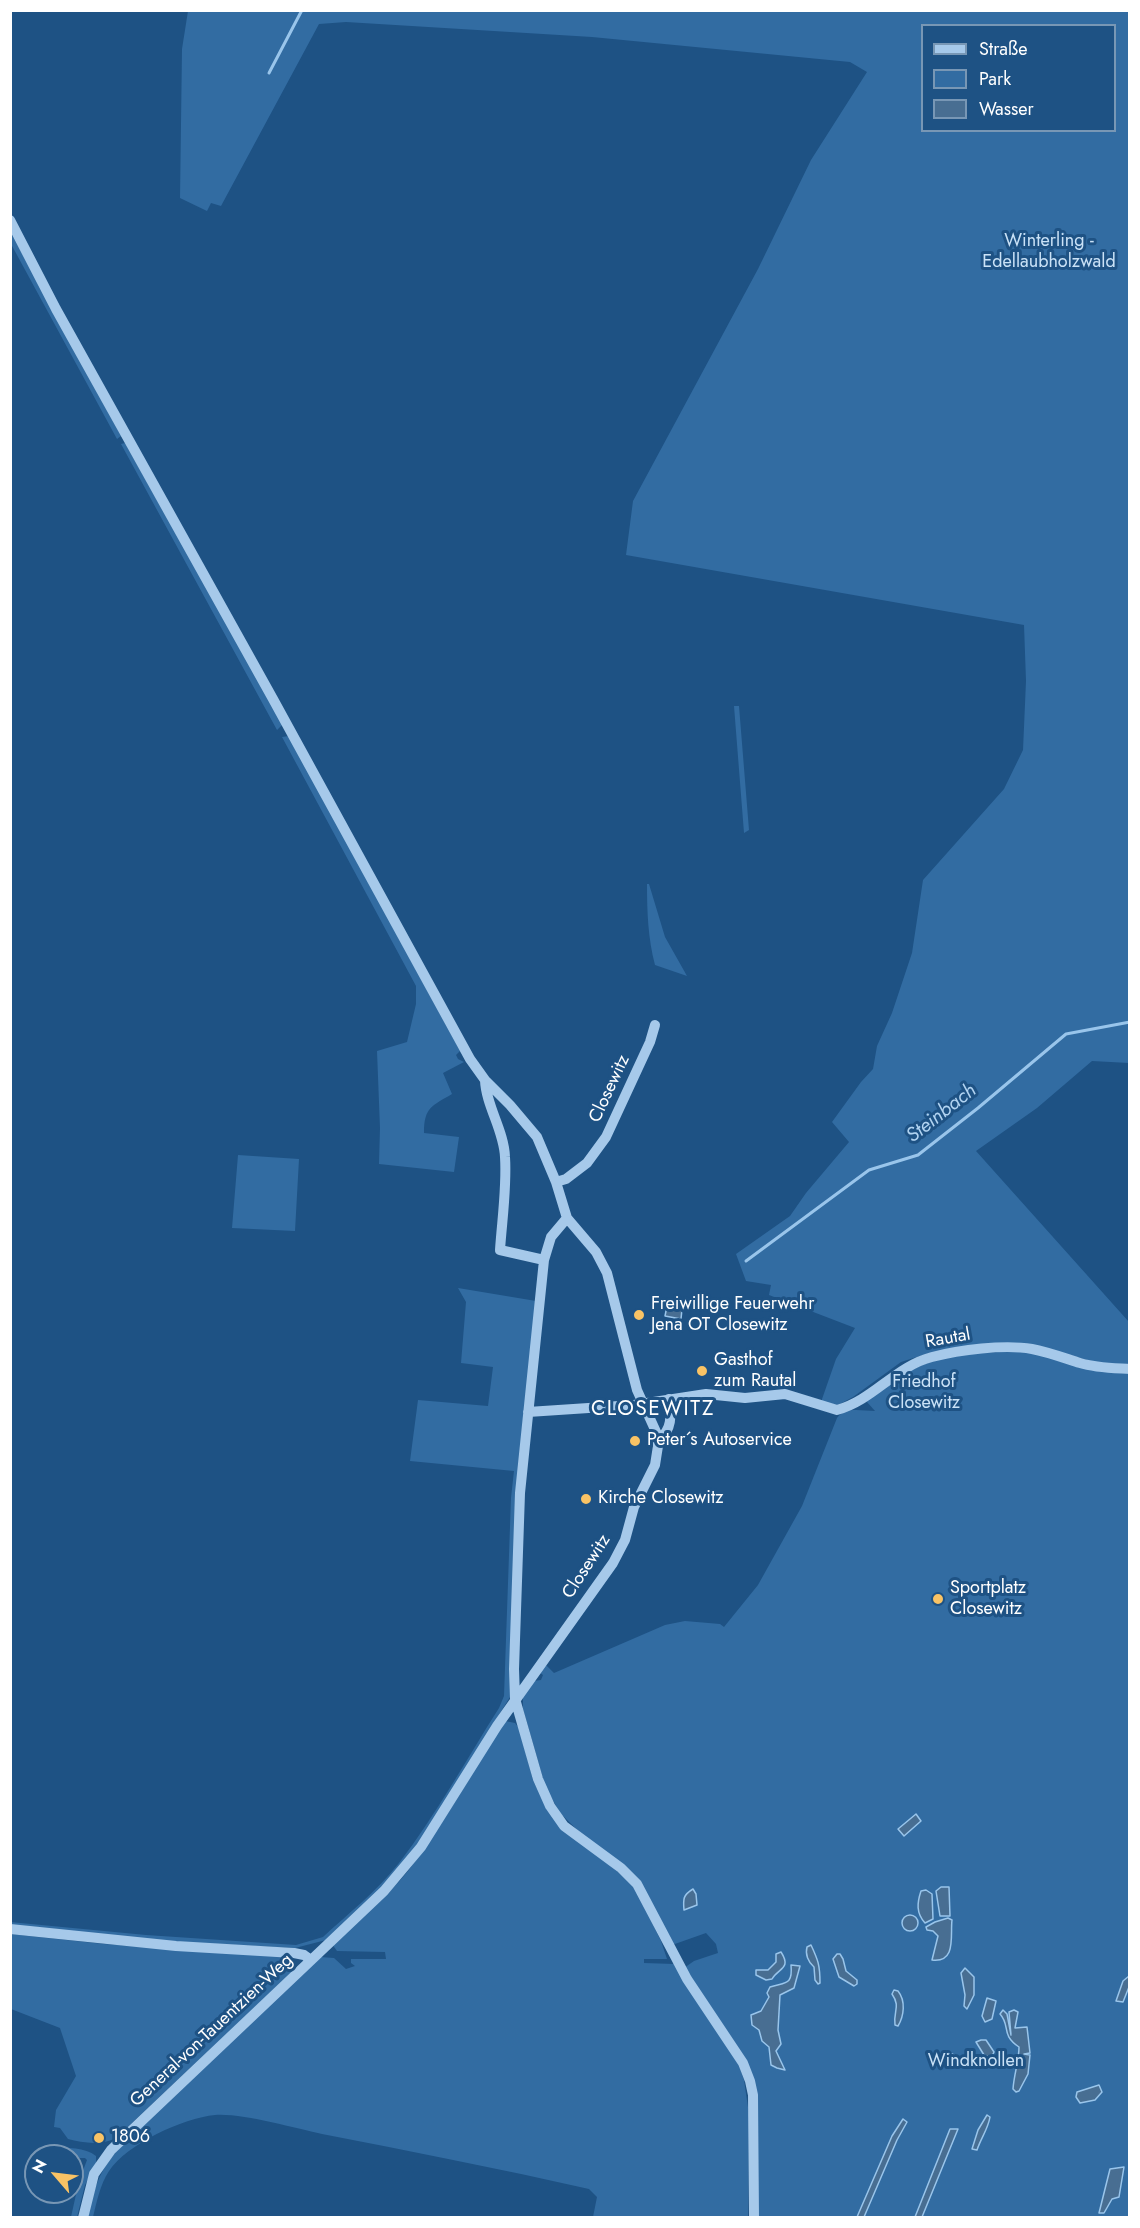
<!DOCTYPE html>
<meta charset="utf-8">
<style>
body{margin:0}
#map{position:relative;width:1140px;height:2228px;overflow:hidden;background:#1e5284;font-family:Jost,sans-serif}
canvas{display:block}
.frame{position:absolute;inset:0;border:12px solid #fff;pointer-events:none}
.legend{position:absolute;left:921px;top:24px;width:195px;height:108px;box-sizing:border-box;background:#1e5284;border:2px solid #7897b5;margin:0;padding:8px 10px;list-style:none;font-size:18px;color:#fff}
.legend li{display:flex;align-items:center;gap:12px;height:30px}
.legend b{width:30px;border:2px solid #7897b5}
.north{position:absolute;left:24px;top:2144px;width:60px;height:60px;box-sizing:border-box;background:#1e5284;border:2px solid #7897b5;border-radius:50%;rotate:298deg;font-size:16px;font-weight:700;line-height:24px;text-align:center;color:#fff}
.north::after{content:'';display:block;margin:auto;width:21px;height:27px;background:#f9c365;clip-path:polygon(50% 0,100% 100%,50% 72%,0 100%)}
</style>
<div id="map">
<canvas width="1140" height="2228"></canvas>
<div class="frame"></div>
<ul class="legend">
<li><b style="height:8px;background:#a6c9ea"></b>Straße</li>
<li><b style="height:16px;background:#326ca2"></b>Park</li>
<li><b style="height:16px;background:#486e92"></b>Wasser</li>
</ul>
<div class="north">N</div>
</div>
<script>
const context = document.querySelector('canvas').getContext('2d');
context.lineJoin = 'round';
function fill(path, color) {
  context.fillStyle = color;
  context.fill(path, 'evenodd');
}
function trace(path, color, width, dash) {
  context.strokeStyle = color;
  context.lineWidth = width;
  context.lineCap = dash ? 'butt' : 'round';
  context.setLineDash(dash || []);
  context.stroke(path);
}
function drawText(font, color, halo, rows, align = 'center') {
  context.font = font + ' Jost,sans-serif';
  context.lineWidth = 6;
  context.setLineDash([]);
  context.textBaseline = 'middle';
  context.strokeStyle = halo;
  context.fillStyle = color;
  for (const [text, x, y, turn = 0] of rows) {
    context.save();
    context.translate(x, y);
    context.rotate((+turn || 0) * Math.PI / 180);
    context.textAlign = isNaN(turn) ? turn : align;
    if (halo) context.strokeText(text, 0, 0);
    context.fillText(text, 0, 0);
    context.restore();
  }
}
fill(new Path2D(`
 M188 11H1129V1063L1092 1061 1037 1108 976 1151 1129 1322V1365H1106L1044 1348 929 1353 901 1362 853 1397 838 1405 821 1402 836 1359 855 1328 769 1295 771 1285 746 1281 736 1254 790 1216 806 1193 849 1142 832 1122 861 1082 873 1069 877 1046 892 1013 912 953 923 880 1004 789 1023 750 1026 681 1024 625 626 555 633 501 758 269 811 160 867 72 850 62 592 37 346 22 319 24 221 206 211 203 207 211 180 198 182 49ZM922 26H1114V130H922Z
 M10 231 121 436 117 439 11 244Z
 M125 443 283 724 277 730 121 444Z
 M734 706H739L749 830 744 833Z
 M289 736 460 1051 456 1055 458 1059 464 1062 443 1073 452 1094C432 1106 424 1107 424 1133L459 1137 454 1172 379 1164 380 1128 377 1051 407 1042 416 1004V986L282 737Z
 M647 884H649L665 937 687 976 655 965C648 938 647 912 647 884Z
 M238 1155 299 1159 295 1231 232 1228Z
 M458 1288 536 1301 510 1697 418 1844 381 1889 326 1940 295 1948 176 1942 11 1925 10 1922 146 1935 296 1945 323 1937C348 1914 377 1891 399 1863 436 1815 466 1760 499 1708L504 1696 511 1498 514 1471 410 1461 418 1400 488 1406 493 1367 461 1363 466 1302Z
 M1019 1351 1129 1372V2217H758L757 2091 684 1968 694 1961 718 1953 716 1944 706 1933 672 1945 652 1903 561 1814 546 1789 523 1709V1697L534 1681 541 1680 543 1675 539 1672 545 1664 554 1673 665 1625 685 1621 720 1624 724 1627 758 1585 802 1506 837 1418C846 1406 861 1411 875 1411L867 1402 870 1396C885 1387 899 1376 914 1369 944 1353 985 1353 1019 1351Z
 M505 1721 515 1723 519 1728 533 1780 547 1810 634 1886 661 1941 667 1959H644V1963L674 1964 739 2065 744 2080 749 2114 748 2217H593L597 2197 589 2189C500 2169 411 2151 322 2134 294 2128 242 2113 215 2115 183 2118 127 2144 109 2171 100 2185 97 2201 93 2217L87 2218C94 2191 97 2176 114 2154L320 1957 334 1958 346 1969 355 1966 351 1963V1959H386L385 1952 337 1951 332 1944C358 1921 386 1898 408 1871 444 1824 473 1771 505 1721Z
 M10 1934 104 1944 290 1957 295 1961 293 1971 117 2137C104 2146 83 2143 68 2139L60 2128 54 2127 56 2110 76 2076 60 2028 11 2009Z
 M53 2147C67 2148 85 2147 96 2156V2163L85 2185 77 2217H71L79 2181 87 2160 85 2158H72V2156H48Z`), '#326ca2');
const water = new Path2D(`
 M667 1306 682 1309 681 1319 665 1316Z
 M916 1814 921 1821 904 1836 898 1829Z
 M941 1887H949L950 1916H940L936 1891Z
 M693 1889 696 1894 697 1905 684 1910C683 1899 683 1895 693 1889Z
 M926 1890 932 1894 933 1919 925 1923C916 1913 917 1903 921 1891Z
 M902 1923a8 8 0 1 1 16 0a8 8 0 1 1-16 0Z
 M948 1918 952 1920C950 1935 957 1963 932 1960L938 1936 933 1931 927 1930 926 1927 935 1922Z
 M811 1945C818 1960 820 1965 820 1983L818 1984 815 1980 814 1967C808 1962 805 1954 807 1947Z
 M781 1952C792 1969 778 1968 772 1979L766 1980 756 1975V1970H768L776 1962V1954Z
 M837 1954H840L843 1959 846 1971 857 1980V1984L854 1986 839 1977 833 1959Z
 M791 1965 800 1966 794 1988 780 1995 778 2030 781 2044 776 2051 785 2070 777 2068 771 2065 769 2047 762 2041 759 2030 752 2025 751 2015 761 2011 769 1997 767 1993 770 1987C785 1982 793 1986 791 1965Z
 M965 1968 974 1977V1995L967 2009 964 2006 965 1995 961 1973Z
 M1129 1976V1987L1123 2002 1116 2001 1123 1981Z
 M894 1990 898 1991C906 2001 904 2016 898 2026L895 2025C893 2011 901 2007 892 1994Z
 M987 1998 996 2001 992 2019 985 2022 982 2016Z
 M1003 2010 1007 2014 1011 2035 1009 2012 1014 2010 1018 2012 1015 2028 1027 2027 1030 2053 1024 2054 1030 2055 1028 2074 1019 2091 1016 2092 1013 2089C1014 2074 1019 2061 1019 2047 1000 2034 1011 2026 1000 2014Z
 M981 2040H986L994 2052 991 2058 984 2055 976 2042Z
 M952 2054 960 2058V2063L951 2065 943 2060 944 2055Z
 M1099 2085 1102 2092 1095 2100 1080 2103 1076 2097 1077 2092Z
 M987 2115 990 2117C988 2129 981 2138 977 2150L972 2149 978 2130Z
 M903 2119 907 2122 897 2140 864 2217H857L892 2136Z
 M950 2129H958L922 2217H915Z
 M1124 2167 1119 2197 1112 2199 1104 2213H1099L1110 2169Z`);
fill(water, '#486e92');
trace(water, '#99c5eb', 1.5);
trace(new Path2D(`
 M269 73 302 10
 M746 1261 869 1170 918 1155 978 1108 1066 1034 1130 1022`), '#99c5eb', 3);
trace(new Path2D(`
 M10 220 56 309 273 699 470 1059 485 1080 510 1105 537 1137 556 1182 567 1218 596 1252 607 1273 637 1390 657 1434 658 1446 655 1465 634 1507 625 1540 613 1563 497 1726 421 1847 384 1891 111 2150 94 2174 83 2218
 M485 1080C486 1106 504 1130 505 1157 507 1187 502 1220 500 1250L544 1260
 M556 1182 566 1179 587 1163 606 1137 650 1042 655 1025
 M567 1218 551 1237 544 1260 520 1493 514 1669 515 1699 538 1779 550 1806 564 1826 621 1868 637 1884 687 1979 743 2063 750 2081 753 2095 754 2218
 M528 1412 634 1405 706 1394 745 1398 785 1394 837 1410C872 1401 896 1366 932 1357 959 1350 1004 1344 1032 1349 1048 1352 1064 1358 1080 1363 1096 1368 1113 1368 1130 1369
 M658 1440C673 1430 671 1415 669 1399
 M10 1929 176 1946 294 1953 304 1955 311 1960`), '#a6c9ea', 10);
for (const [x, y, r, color] of [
 [639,1315,6,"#f9c365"],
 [702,1371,6,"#f9c365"],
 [635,1441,6,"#f9c365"],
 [586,1499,6,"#f9c365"],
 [938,1599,6,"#f9c365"],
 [99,2138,6,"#f9c365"]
]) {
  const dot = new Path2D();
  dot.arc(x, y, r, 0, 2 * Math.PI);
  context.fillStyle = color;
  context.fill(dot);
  trace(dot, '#1e5284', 2);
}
drawText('18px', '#cae2f7', '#1e5284', [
 ["Winterling -",1049,242],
 ["Edellaubholzwald",1049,263],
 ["Friedhof",924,1383],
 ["Closewitz",924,1404],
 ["Windknollen",976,2062]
]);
drawText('18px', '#fff', '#1e5284', [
 ["Closewitz",610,1089,-65],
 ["Rautal",948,1339,-10],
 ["Closewitz",587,1567,-57],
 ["General-von-Tauentzien-Weg",212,2031,-43]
]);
drawText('18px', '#fff', '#1e5284', [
 ["Freiwillige Feuerwehr",651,1305],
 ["Jena OT Closewitz",651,1326],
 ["Gasthof",714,1361],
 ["zum Rautal",714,1382],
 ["Peter´s Autoservice",647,1441],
 ["Kirche Closewitz",598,1499],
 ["Sportplatz",950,1589],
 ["Closewitz",950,1610],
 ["1806",111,2138]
], 'left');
drawText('italic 20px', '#b1d3f1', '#1e5284', [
 ["Steinbach",942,1114,-38]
]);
context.letterSpacing = '1.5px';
drawText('21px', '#fff', '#1e5284', [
 ["CLOSEWITZ",653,1410]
]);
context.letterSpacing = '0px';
</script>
